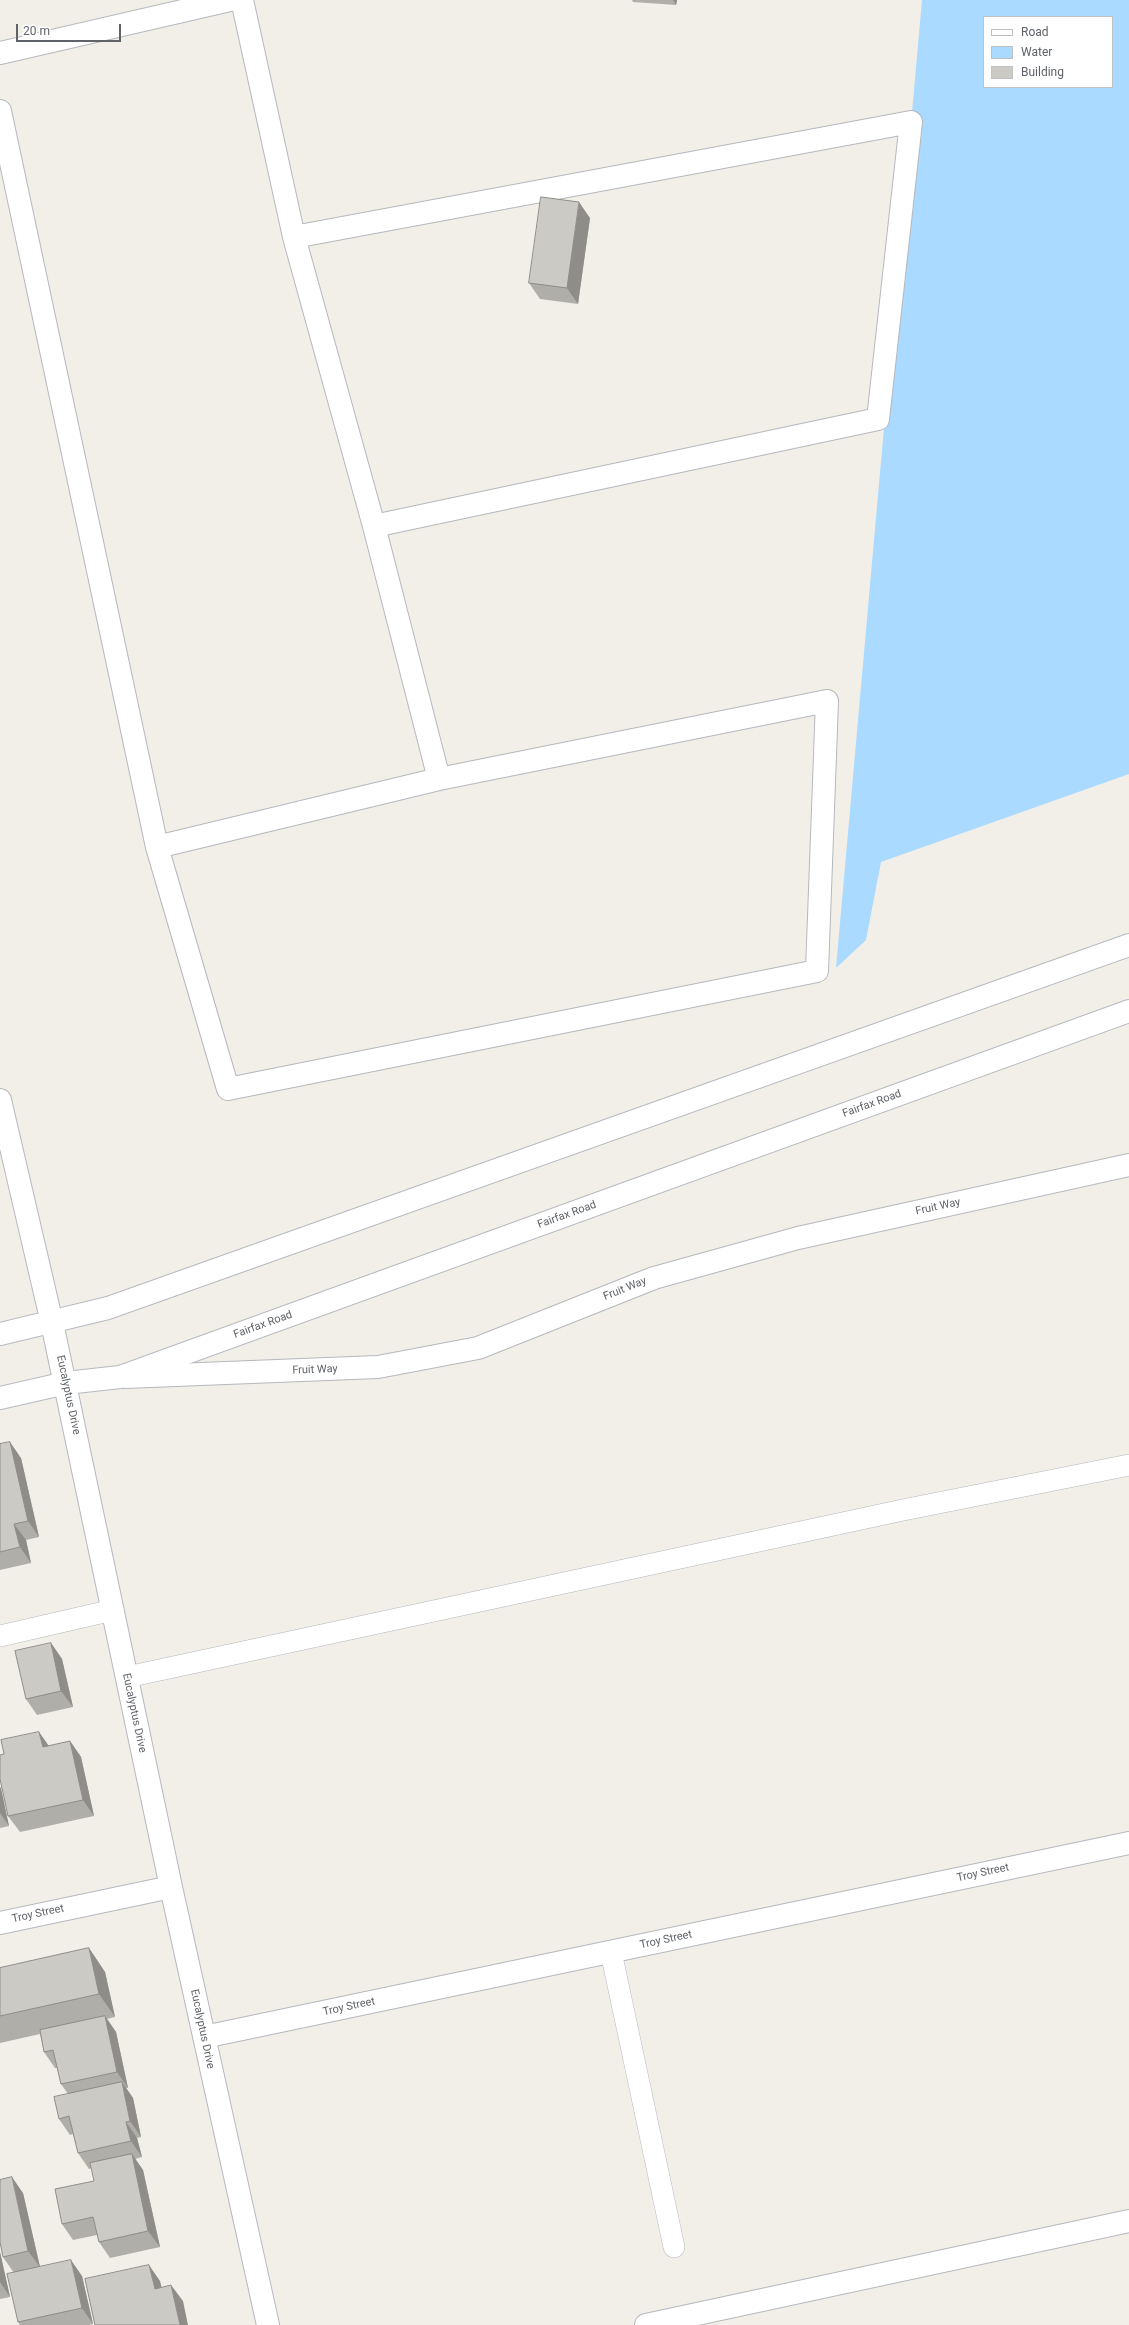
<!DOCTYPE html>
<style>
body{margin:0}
#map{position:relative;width:1129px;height:2325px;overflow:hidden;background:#f1efe8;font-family:Roboto,sans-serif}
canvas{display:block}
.legend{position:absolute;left:983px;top:16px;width:130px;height:72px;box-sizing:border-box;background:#fff;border:1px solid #bfc1c3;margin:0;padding:5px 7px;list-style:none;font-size:12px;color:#5f6368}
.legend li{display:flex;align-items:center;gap:8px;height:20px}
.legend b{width:20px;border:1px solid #bfc1c3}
.scale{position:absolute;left:16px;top:24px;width:105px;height:18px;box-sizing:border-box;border:2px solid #5f6368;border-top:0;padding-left:5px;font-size:12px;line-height:14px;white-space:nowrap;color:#5f6368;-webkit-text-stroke:3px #fff;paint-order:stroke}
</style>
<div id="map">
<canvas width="1129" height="2325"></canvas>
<ul class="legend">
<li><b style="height:5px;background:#fff"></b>Road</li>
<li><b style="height:11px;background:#aadaff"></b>Water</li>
<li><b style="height:11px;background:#cccac5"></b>Building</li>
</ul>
<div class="scale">20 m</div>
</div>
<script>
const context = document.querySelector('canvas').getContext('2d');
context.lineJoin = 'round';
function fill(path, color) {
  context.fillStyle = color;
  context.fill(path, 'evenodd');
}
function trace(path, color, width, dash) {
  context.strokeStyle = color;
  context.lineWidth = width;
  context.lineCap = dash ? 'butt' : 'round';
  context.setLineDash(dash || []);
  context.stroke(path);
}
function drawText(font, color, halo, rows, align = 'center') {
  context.font = font + ' Roboto,sans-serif';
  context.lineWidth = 4;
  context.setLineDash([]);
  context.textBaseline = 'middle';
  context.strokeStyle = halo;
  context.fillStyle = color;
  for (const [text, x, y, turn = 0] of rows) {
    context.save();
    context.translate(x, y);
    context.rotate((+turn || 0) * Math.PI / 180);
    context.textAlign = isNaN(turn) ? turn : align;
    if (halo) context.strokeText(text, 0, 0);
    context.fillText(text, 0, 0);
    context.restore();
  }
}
fill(new Path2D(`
 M922 0H1129V774L881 862 866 940 836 968ZM984 17H1112V87H984Z`), '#aadaff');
const service = new Path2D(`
 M0 1636 113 1610
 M127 1677 903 1510 1129 1465
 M611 1952 674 2247`);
const minor = new Path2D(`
 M242 0 294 237 374 526 439 779
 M0 53 230 0
 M0 111 157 847 228 1089 817 971 827 701 439 779 157 847
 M294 237 911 122 878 419 374 526
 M52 1323 171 1887 268 2325
 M125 1377 378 1367 478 1348 654 1278 798 1238 1129 1165
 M0 1923 171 1887
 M204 2037 1129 1843
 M646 2325 1129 2221`);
const tertiary = new Path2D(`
 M0 1100 52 1323`);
const secondary = new Path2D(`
 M0 1334 108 1308 1129 945
 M0 1398 66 1383 120 1377 1129 1011`);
trace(service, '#b5b8bc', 22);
trace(minor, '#b5b8bc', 24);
trace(tertiary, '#b5b8bc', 24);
trace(secondary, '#b6babf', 24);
trace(service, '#fff', 21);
trace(minor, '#fff', 22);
trace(tertiary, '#fff', 22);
trace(secondary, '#fff', 22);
fill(new Path2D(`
 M632 0H677L676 5 633 2Z
 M590 218 578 304 540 299 529 283Z
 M0 1444 21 1458 39 1537 26 1540 31 1563 0 1570Z
 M51 1643 62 1659 73 1707 37 1715 26 1699Z
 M39 1732 49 1746 70 1741 81 1757 94 1816 20 1832 8 1816 4 1754Z
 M0 1787 9 1826 0 1828Z
 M89 1948 105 1972 115 2017 107 2019 116 2032 128 2088H126L133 2098 141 2137 137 2138 142 2157 135 2159 143 2170 160 2247 110 2258 99 2242 97 2235 73 2240 62 2224 94 2181 92 2168 89 2169 78 2153 73 2134 70 2135 59 2119 68 2094 61 2084 57 2068H55L44 2052 40 2034 0 2043V1968Z
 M23 2193 40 2267 14 2273 3 2257Z
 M0 2252 10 2297 0 2299Z
 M82 2276 93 2324 89 2325H20L18 2322Z`), '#afaea9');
fill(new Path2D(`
 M673 0H677L676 5Z
 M579 202 590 218 578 304 567 288Z
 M10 1442 21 1458 39 1537 28 1521Z
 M14 1524 26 1540 31 1563 20 1547Z
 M51 1643 62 1659 73 1707 61 1691Z
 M39 1732 50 1748 43 1747Z
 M70 1741 81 1757 94 1816 83 1800Z
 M0 1787 1 1788 9 1826 0 1813Z
 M89 1948 105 1972 115 2017 99 1994Z
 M105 2016 116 2032 128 2088 117 2072Z
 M122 2082 133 2098 141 2137 130 2121Z
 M126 2122 137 2138 142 2157 131 2141Z
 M132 2154 143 2170 160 2247 148 2231Z
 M12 2177 23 2193 40 2267 28 2251Z
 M0 2252 10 2297 0 2282Z
 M71 2260 82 2276 93 2324 82 2308Z
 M149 2265 160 2281 166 2305 155 2289Z
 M171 2285 183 2301 188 2325H180Z`), '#8f8d8a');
const building = new Path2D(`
 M541 197 579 202 567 288 529 283Z
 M10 1442 28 1521 14 1524 20 1547 0 1552V1444Z
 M51 1643 61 1691 26 1699 15 1651Z
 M39 1732 43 1747 70 1741 83 1800 8 1816 0 1779V1755L4 1754 1 1740Z
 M89 1948 99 1994 0 2016V1968Z
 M105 2016 117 2072 61 2084 53 2050 44 2052 40 2030Z
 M122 2082 130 2121 126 2122 131 2141 78 2153 69 2116 59 2119 54 2097Z
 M132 2154 148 2231 99 2242 93 2217 62 2224 55 2189 94 2181 90 2163Z
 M12 2177 28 2251 3 2257 0 2242V2180Z
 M71 2260 82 2308 18 2322 7 2274Z
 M149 2265 155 2289 171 2285 180 2325H95L85 2279Z`);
fill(building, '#cccac5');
trace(building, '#8f8d8a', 1);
drawText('11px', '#5f6368', '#fff', [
 ["Fairfax Road",872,1104,-20],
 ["Fruit Way",938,1207,-12],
 ["Fairfax Road",567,1215,-20],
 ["Fruit Way",625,1289,-22],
 ["Fairfax Road",263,1325,-20],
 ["Fruit Way",315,1370,-2],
 ["Eucalyptus Drive",68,1395,78],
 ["Eucalyptus Drive",134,1713,78],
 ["Troy Street",983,1873,-12],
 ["Troy Street",38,1914,-12],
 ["Troy Street",666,1940,-12],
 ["Troy Street",349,2007,-12],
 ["Eucalyptus Drive",202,2029,78]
]);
</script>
